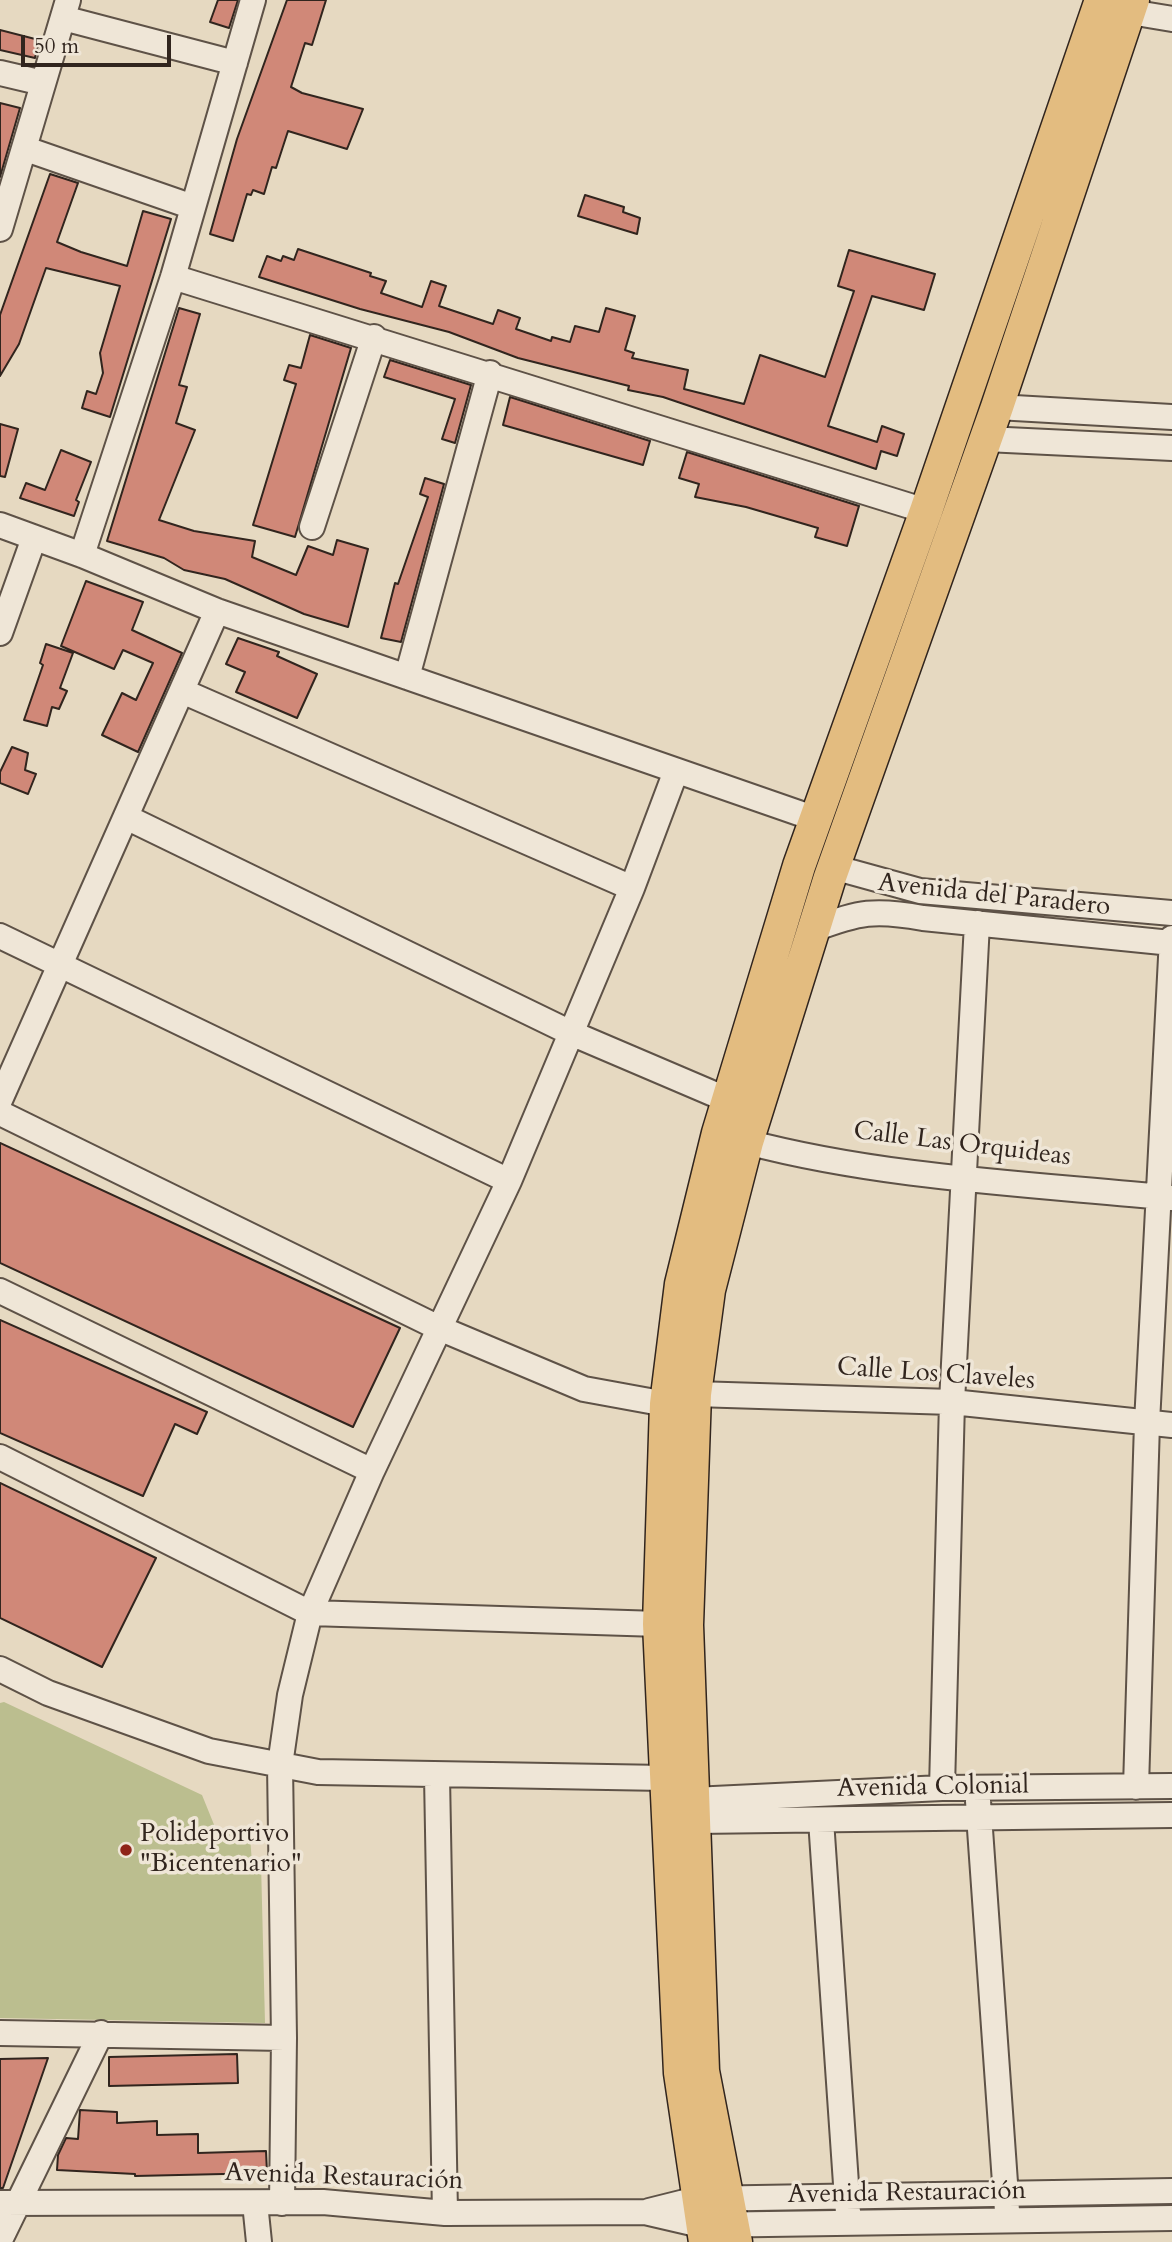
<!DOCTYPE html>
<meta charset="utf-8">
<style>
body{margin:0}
#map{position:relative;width:1172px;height:2242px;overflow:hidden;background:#e6d9c1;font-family:Cardo,serif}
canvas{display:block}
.scale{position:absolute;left:21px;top:35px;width:150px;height:32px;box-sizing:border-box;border:4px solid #31251e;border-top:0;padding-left:9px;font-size:21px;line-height:24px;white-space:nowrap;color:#31251e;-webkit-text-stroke:5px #efe6d7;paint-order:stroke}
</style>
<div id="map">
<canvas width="1172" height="2242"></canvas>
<div class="scale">50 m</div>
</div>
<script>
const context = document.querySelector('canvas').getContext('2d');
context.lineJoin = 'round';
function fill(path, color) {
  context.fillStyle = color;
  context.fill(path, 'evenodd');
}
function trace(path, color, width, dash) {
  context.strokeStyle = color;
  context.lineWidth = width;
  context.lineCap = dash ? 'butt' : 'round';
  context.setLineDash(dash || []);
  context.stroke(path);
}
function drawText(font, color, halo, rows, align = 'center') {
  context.font = font + ' Cardo,serif';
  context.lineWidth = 7;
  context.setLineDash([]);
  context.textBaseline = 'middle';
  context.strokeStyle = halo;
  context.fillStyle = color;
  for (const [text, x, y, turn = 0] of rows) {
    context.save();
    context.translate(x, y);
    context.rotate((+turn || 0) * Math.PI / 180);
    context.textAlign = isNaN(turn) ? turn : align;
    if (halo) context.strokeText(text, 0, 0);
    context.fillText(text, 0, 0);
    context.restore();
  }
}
fill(new Path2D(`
 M4 1702 202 1795 217 1832 250 1836 252 1863H261L265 2023 0 2018V1703Z`), '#bbbe8f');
const building = new Path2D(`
 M218 0H238L229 28 210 22Z
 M287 0H326L312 45 305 43 291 87 302 93 363 109 347 149 288 131 276 168 272 167 264 194 253 190 251 195 247 194 233 241 210 234 237 139Z
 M0 30 39 40 35 58 0 50Z
 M0 103 20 108 0 177Z
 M50 174 78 183 57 242 81 252 127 266 143 211 171 219 110 417 82 408 87 391 96 394 103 373 100 353 120 286 46 268 19 344 0 376V315Z
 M585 195 624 207 623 212 640 218 637 234 578 216Z
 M298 249 371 273 370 276 386 281 381 293 422 307 431 281 446 286 439 306 493 324 498 310 520 318 516 329 551 341 552 337 570 342 575 326 599 332 606 308 635 316 625 350 634 353 632 358 688 370 684 389 744 404 760 355 825 377 854 291 838 286 849 250 935 274 924 310 872 296 828 426 877 442 882 426 904 434 897 456 881 451 876 469 663 397 628 390 629 386 518 358 449 332 360 309 259 277 267 256 281 261 283 256 294 260Z
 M179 308 200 314 179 385 187 387 176 423 195 430 159 520 194 531 255 541 252 557 296 575 308 546 333 555 337 540 368 549 348 627 304 614 225 579 184 570 164 558 107 541Z
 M310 335 351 348 295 537 253 525 296 384 284 380 289 365 301 368Z
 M390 360 471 385 455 443 442 439 455 399 384 377Z
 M510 397 650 441 643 465 503 425Z
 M0 424 18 429 5 477 0 476Z
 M61 450 91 462 76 500 79 502 74 516 20 498 26 483 45 490Z
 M687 452 859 506 847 546 815 537 818 528 746 507 695 497 699 484 679 478Z
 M425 478 444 484 401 642 381 638 395 583 398 584 428 497 420 494Z
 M86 581 143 602 132 630 182 653 138 752 102 735 122 693 136 700 153 663 123 650 114 669 61 646Z
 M238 638 279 652 277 656 317 674 297 718 236 692 245 672 226 664Z
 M46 644 73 653 60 688 67 691 59 709 52 707 47 726 24 720 43 665 40 663Z
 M12 747 28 753 25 770 36 774 28 794 0 783V772Z
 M0 1143 400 1328 353 1427 0 1263Z
 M0 1320 207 1412 197 1434 175 1424 143 1496 0 1433Z
 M0 1483 156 1558 102 1667 0 1618Z
 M237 2054 238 2083 109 2086V2057Z
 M48 2058 3 2188H0V2059Z
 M80 2110 117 2112V2123L157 2121V2135L198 2134V2153L266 2151 267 2173 135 2176V2174L57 2170 58 2155 66 2138 78 2139Z`);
fill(building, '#d08878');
trace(building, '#31251e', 2);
const minor = new Path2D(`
 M1119 0 1130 12 1172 19
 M63 18 235 63
 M0 73 43 83
 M26 149 193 207
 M0 229 68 0
 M173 277 926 511
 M997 407 1172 417
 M986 439 1172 448
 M0 525 82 555 217 611 816 819
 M312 527 374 337
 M82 555 173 277 253 0
 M0 633 34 538
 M407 677 490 373
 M182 691 632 888
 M126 817 571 1033 728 1100
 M833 867 920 891 1172 913
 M814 929C859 912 875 909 923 918L1172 943
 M0 936 509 1181
 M0 1100 217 611
 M0 1113 439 1328 584 1389 666 1404
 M747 1142C883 1178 1032 1184 1172 1198
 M0 1291 372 1471
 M695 1394 952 1402 1172 1425
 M0 1457 310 1613 659 1624
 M0 1669 48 1693 209 1751 318 1772 665 1778
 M437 1776 445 2213
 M1136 1787 1147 1423 1172 938
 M942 1788 952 1402 977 923
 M693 1800 942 1788 1172 1786
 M978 1801 1007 2211
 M821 1820 848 2213
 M696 1821 1172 1815
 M0 2033 284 2038
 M0 2203 323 2202 445 2213 645 2212 701 2225 1172 2218
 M255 2203 259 2242
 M282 2203 284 2038 280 1765 290 1695 310 1613 372 1471 509 1181 632 888 676 771
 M649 2211 697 2199 1172 2191
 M0 2240 101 2033`);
const major = new Path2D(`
 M705 2242 680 2073 659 1624 666 1404 681 1284 718 1133 799 866 926 511 1101 0
 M736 2242 703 2071 687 1625 695 1394 709 1290 747 1142 830 877 997 407 1133 0`);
trace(minor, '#5e5247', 28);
trace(major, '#31251e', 35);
trace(minor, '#efe6d7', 24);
trace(major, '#e3bc80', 32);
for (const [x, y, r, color] of [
 [126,1850,7,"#8f2418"]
]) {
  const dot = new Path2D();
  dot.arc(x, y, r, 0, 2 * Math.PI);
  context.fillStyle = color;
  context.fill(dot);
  trace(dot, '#efe6d7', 2.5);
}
drawText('26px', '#31251e', '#efe6d7', [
 ["Avenida del Paradero",994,896,6],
 ["Calle Las Orquideas",962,1145,7],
 ["Calle Los Claveles",936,1375,4],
 ["Avenida Colonial",933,1788,-1],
 ["Avenida Restauración",344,2178,2],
 ["Avenida Restauración",907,2194,-1]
]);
drawText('26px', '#31251e', '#efe6d7', [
 ["Polideportivo",140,1835],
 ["\"Bicentenario\"",140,1865]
], 'left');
</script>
